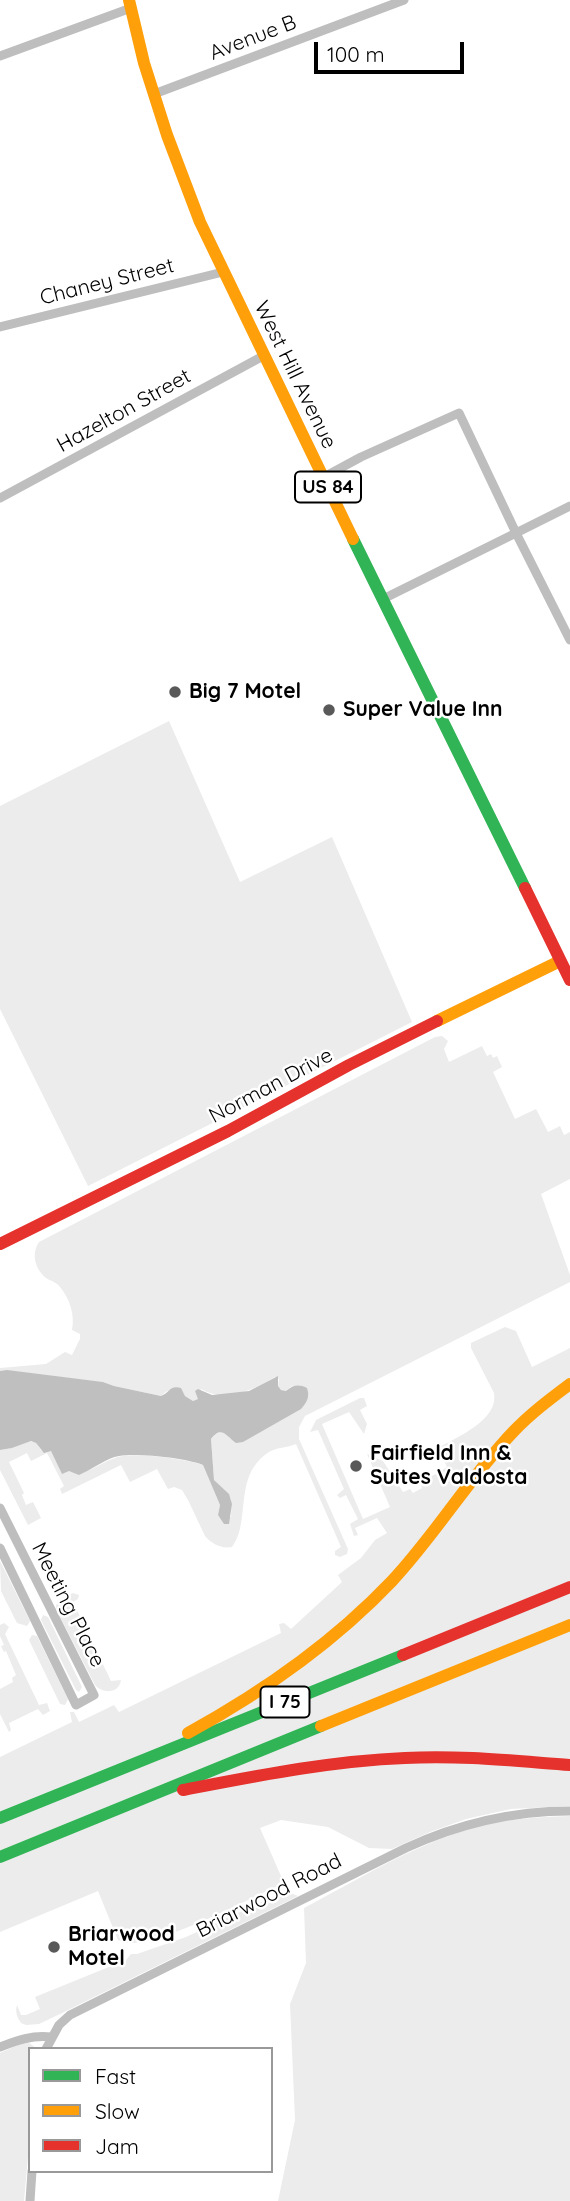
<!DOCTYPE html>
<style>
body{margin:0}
#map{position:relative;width:570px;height:2201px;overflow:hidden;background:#fff;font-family:Quicksand,sans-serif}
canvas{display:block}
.legend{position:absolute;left:28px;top:2047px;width:245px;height:126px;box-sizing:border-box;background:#fff;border:2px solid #999;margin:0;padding:9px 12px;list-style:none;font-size:21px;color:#000}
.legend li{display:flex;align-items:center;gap:14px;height:35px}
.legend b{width:35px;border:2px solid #999}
.scale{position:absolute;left:314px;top:42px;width:150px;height:32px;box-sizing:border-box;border:4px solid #000;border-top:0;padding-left:9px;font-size:21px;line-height:24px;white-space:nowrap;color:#000;-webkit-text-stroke:5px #fff;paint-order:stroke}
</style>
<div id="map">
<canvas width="570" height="2201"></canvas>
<ul class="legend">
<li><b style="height:9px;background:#30b455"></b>Fast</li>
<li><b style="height:9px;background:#ff9f0a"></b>Slow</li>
<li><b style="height:9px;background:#e5322d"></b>Jam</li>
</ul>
<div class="scale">100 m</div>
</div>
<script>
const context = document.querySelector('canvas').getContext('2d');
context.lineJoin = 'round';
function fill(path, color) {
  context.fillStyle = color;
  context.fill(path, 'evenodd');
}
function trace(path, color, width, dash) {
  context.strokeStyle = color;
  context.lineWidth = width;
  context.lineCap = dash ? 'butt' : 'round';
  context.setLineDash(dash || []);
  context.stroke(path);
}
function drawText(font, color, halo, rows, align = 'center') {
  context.font = font + ' Quicksand,sans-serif';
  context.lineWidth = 5;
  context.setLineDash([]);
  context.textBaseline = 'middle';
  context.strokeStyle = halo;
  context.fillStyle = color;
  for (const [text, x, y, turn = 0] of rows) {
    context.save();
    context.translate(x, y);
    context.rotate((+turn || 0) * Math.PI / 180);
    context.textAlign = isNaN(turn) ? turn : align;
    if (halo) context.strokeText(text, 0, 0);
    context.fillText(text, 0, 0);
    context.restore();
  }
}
fill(new Path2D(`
 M169 721 240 882 332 837 412 1022 88 1186 0 1009V806Z
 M442 1036 448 1041 444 1049 449 1062 482 1046 487 1056 491 1054 493 1058 497 1056 502 1067 493 1072 515 1119 536 1109 548 1132 560 1126 564 1135 570 1132V1179L541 1194 570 1275V1282L305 1416 299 1427V1439L348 1549 347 1554 340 1557 335 1555V1551L341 1547 296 1444C287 1448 277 1447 269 1452 232 1476 252 1521 232 1547 221 1549 212 1544 205 1536L188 1500 182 1490 174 1487 168 1489 157 1469 130 1482 121 1465 62 1494 60 1489 64 1486 47 1453 31 1461 27 1453 9 1462 24 1493 22 1495 26 1505 33 1502 41 1518 28 1525 0 1470V1450L12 1448 30 1441 36 1443 41 1450 51 1451 69 1471C92 1474 95 1465 115 1458 132 1451 185 1459 203 1465L220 1505 218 1516 231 1517C233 1492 229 1496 214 1480L211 1439C215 1434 219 1431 226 1432L231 1439 243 1442 255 1434 293 1385 286 1391 281 1390 278 1386 279 1379 275 1377C253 1390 225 1403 201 1389L198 1399 193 1401 185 1396 183 1392 167 1391 161 1396 114 1386 103 1382 0 1371V1368L46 1364 65 1352 72 1355 80 1339V1334L72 1330C75 1315 70 1299 60 1287 57 1282 50 1281 46 1278 35 1269 31 1254 39 1242L435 1037Z
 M505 1327 516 1331 532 1367 570 1348V1806L511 1809 466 1819 430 1832 392 1849 369 1848 328 1827 281 1820 260 1828 284 1883C248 1899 165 1944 129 1943 126 1943 121 1941 118 1940L98 1891 0 1932V1757L72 1722 70 1712H74L79 1722 114 1705 119 1712 281 1633 279 1624 284 1623 291 1629 342 1582 338 1575 361 1558 375 1540 387 1533 377 1518 355 1528 358 1535 354 1536 350 1524 358 1519 346 1495 340 1498 337 1495 344 1489 318 1430 310 1432 316 1420 360 1398H364L367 1406 360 1410 367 1424 364 1434 349 1412 322 1424 363 1519 390 1507 367 1454 383 1461 403 1492 410 1489 413 1493 422 1488 421 1485 424 1483 423 1479 434 1475 447 1467 438 1448C457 1437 499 1420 494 1393L471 1348V1343Z
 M0 1561 30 1621 27 1626 17 1623 1 1591Z
 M73 1593 79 1595 78 1599 73 1602 111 1681 121 1680C119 1694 103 1694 95 1685L57 1611 56 1606 58 1600Z
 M43 1615 48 1617 82 1687 79 1692 76 1690 41 1620Z
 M4 1623 9 1627 5 1634 39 1705 47 1703 50 1711 43 1715 38 1709 9 1723 11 1730 9 1732 0 1714V1689L13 1682 12 1678 16 1675 6 1651 4 1652 1 1646 4 1645 0 1636V1625Z
 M32 1635 37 1636 68 1699 65 1705 60 1704 29 1640Z
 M570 1816V2201H278L295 2120 290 2004 306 1963 304 1908C357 1880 410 1847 469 1829 502 1819 536 1817 570 1816Z
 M288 1892 298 1896 60 2014 39 2024 26 2025 21 2023C17 2017 15 2012 17 2005L21 2015H26L40 2009 35 1997 126 1960 131 1954H137L186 1937 281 1893Z
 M28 2042 37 2049H30V2135L24 2201H0V2053L22 2043Z`), '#ececec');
fill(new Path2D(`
 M7 1370 103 1382 114 1386 161 1396C170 1393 169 1385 181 1388L185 1396 193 1401 198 1399 195 1391 198 1389 212 1395 249 1391 278 1376V1386L281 1390 286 1391C294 1385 298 1384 307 1388 310 1397 307 1402 301 1409L243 1442 236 1443C226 1436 222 1425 211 1439L214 1480 229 1494 232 1504 229 1524H224L218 1515 220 1505 203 1465C184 1458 140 1453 119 1456 107 1458 94 1468 83 1473L79 1475 69 1471 62 1474 51 1451 44 1453 36 1443 31 1441 12 1448 0 1450V1371Z`), '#bfbfbf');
trace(new Path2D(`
 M0 56 131 8
 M154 94 404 0
 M0 327 223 272
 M324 477 361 457 459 413 516 533 570 506
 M0 498 265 355
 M383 599 516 533 570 640
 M0 1508 94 1695 76 1705 0 1548
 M0 2047C18 2040 32 2035 51 2037
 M46 2049 59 2025 70 2015 406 1848C458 1824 513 1811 570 1811
 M30 2201 32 2171`), '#bebebe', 9);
trace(new Path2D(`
 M353 539 525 888
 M0 1818 403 1655
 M0 1857 321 1726`), '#30b455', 12);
trace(new Path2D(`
 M129 0 144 63 167 135 200 222 353 539
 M437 1021 560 961
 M321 1726 570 1625
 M188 1733C263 1692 333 1643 392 1581 436 1534 469 1478 513 1432 530 1414 550 1399 570 1384`), '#ff9f0a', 12);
trace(new Path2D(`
 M525 888 570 980
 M0 1244 228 1131 349 1065 437 1021
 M403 1655 570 1587
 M183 1790C256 1776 330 1761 405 1758 460 1755 515 1761 570 1765`), '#e5322d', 12);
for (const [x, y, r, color] of [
 [175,692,7,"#595959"],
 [329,710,7,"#595959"],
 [356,1466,7,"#595959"],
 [54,1947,7,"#595959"]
]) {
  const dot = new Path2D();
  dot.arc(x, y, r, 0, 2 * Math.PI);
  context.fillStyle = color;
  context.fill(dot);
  trace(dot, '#fff', 2.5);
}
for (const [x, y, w] of [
 [328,487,66],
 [285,1702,49]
]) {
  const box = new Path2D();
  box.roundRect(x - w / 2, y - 15.5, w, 31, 5);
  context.fillStyle = '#fff';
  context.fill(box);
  trace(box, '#000', 2);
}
drawText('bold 19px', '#000', null, [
 ["US 84",328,487],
 ["I 75",285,1702]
]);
drawText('21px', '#000', '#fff', [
 ["Avenue B",253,38,-21],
 ["Chaney Street",107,282,-14],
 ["West Hill Avenue",295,375,64],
 ["Hazelton Street",124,411,-29],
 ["Norman Drive",271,1086,-28],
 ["Meeting Place",68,1605,63],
 ["Briarwood Road",269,1896,-27]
]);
drawText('bold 21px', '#000', '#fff', [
 ["Big 7 Motel",189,692],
 ["Super Value Inn",343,710],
 ["Fairfield Inn &",370,1454],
 ["Suites Valdosta",370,1478],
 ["Briarwood",68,1935],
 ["Motel",68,1959]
], 'left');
</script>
